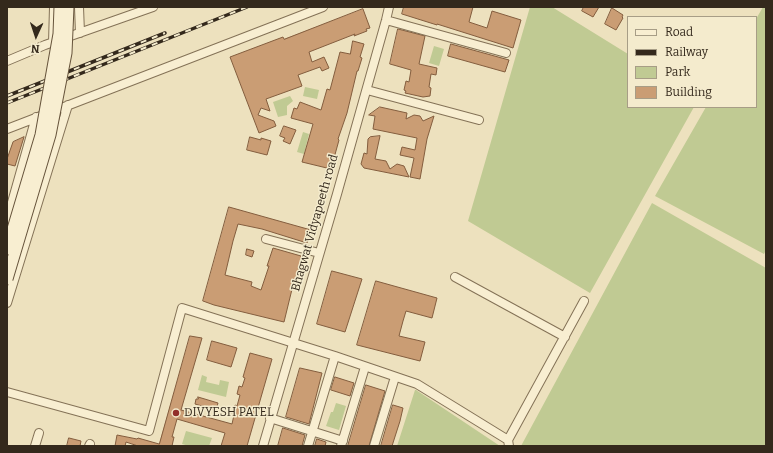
<!DOCTYPE html>
<style>
body{margin:0}
#map{position:relative;width:773px;height:453px;overflow:hidden;background:#ede1be;font-family:Bitter,serif}
canvas{display:block}
.frame{position:absolute;inset:0;border:8px solid #34291c;pointer-events:none}
.legend{position:absolute;left:627px;top:16px;width:130px;height:92px;box-sizing:border-box;background:#f4ebcd;border:1px solid #a79d86;margin:0;padding:5px 7px;list-style:none;font-size:12px;color:#34291c}
.legend li{display:flex;align-items:center;gap:8px;height:20px}
.legend b{width:20px;border:1px solid #a79d86}
.north{position:absolute;left:16px;top:16px;width:40px;height:40px;-webkit-text-stroke:3px #f4ebcd;paint-order:stroke;rotate:183deg;font-size:11px;font-weight:700;line-height:16px;text-align:center;color:#34291c}
.north::after{content:'';display:block;margin:auto;width:14px;height:18px;background:#34291c;clip-path:polygon(50% 0,100% 100%,50% 72%,0 100%)}
</style>
<div id="map">
<canvas width="773" height="453"></canvas>
<div class="frame"></div>
<ul class="legend">
<li><b style="height:5px;background:#f8eed1"></b>Road</li>
<li><b style="height:5px;background:#34291c"></b>Railway</li>
<li><b style="height:11px;background:#c0ca93"></b>Park</li>
<li><b style="height:11px;background:#ca9d74"></b>Building</li>
</ul>
<div class="north">N</div>
</div>
<script>
const context = document.querySelector('canvas').getContext('2d');
context.lineJoin = 'round';
function fill(path, color) {
  context.fillStyle = color;
  context.fill(path, 'evenodd');
}
function trace(path, color, width, dash) {
  context.strokeStyle = color;
  context.lineWidth = width;
  context.lineCap = dash ? 'butt' : 'round';
  context.setLineDash(dash || []);
  context.stroke(path);
}
function drawText(font, color, halo, rows, align = 'center') {
  context.font = font + ' Bitter,serif';
  context.lineWidth = 3;
  context.setLineDash([]);
  context.textBaseline = 'middle';
  context.strokeStyle = halo;
  context.fillStyle = color;
  for (const [text, x, y, turn = 0] of rows) {
    context.save();
    context.translate(x, y);
    context.rotate((+turn || 0) * Math.PI / 180);
    context.textAlign = isNaN(turn) ? turn : align;
    if (halo) context.strokeText(text, 0, 0);
    context.fillText(text, 0, 0);
    context.restore();
  }
}
fill(new Path2D(`
 M530 7H552L628 54V107H694L590 293 468 221Z
 M763 7H766V250L764 254 655 196 706 107H756V19Z
 M434 46 444 49 439 66 429 63Z
 M305 87 319 90 317 99 303 96Z
 M290 96 293 101 287 106V115L278 117 273 102Z
 M303 132 309 134 304 154 297 152Z
 M652 203 766 268V446H521Z
 M202 375 207 377 206 382 219 385 220 380 229 382 226 397 198 390Z
 M415 390H416L500 446H397Z
 M336 403 346 406 339 430 326 426 331 412H333Z
 M186 431 212 438 209 446H189L182 444Z`), '#c0ca93');
const building = new Path2D(`
 M404 7H473L469 22 487 28 492 11 521 20 513 48 437 24V25L402 14Z
 M584 7H599L593 17 582 11Z
 M612 8 623 15 622 17 623 18 616 30 605 24Z
 M363 9 370 28 366 29 367 31 354 36 355 34 309 52 312 62 324 57 329 68 322 71 320 67 298 75 302 86 266 99 270 111 261 108 258 115 274 121 276 126 259 133 230 57 283 37 284 39Z
 M398 29 425 36 419 64 437 68 436 75 431 74 429 87 431 88 430 96 423 97 405 93 406 91 404 90 406 81 409 82 411 70 390 64Z
 M353 41 364 44 360 57 362 58 358 71H357L347 113 338 139 339 140 331 169 302 162 313 124 291 118 294 108 297 109 300 102 321 110 327 89 330 90 340 52 350 54Z
 M451 44 509 60 505 72 448 56Z
 M380 107 407 113 406 119 414 115 420 116 423 121 434 116 427 139 420 179 410 177 414 158 400 155 402 147 415 150 417 138 373 129 375 116 369 115Z
 M284 126 296 130 290 144 283 141 285 138 280 136Z
 M380 136 375 159 386 161 390 169 397 164 404 166 409 177 364 168 361 164 364 153 367 154 368 139 370 137Z
 M24 137 15 166 7 164V159L13 142Z
 M250 137 261 140V138L271 141 267 155 247 150Z
 M229 207 311 230 307 243 262 229 238 224 233 241 225 275 252 282 251 286 261 290 269 266H267L273 248 301 256V263L295 281H294L284 322 214 305 203 301Z
 M247 249 254 251 252 257 246 255Z
 M332 271 362 279 345 332 317 324Z
 M376 281 437 298 432 318 406 311 403 321 399 336 425 342 420 361 357 345Z
 M190 336 202 338 181 410 232 424 234 415 232 414 235 405 237 406 240 395 237 394 239 386 242 387 245 378 243 377 250 353 272 359 247 446H221L225 433 177 419 172 437H174L172 446H138L126 442 125 446H115L117 435 137 439 138 438 159 444Z
 M212 341 237 348 231 367 207 360Z
 M300 368 322 373 309 424 286 417Z
 M335 377 354 383 350 396 331 390Z
 M366 385 385 391 369 446H348Z
 M198 397 218 403 216 410 195 404 196 399H198Z
 M393 405 403 408 400 421 392 446H381Z
 M283 428 305 435 302 446H278Z
 M69 438 81 441 80 446H67Z
 M317 439 326 442 325 446H315Z`);
fill(building, '#ca9d74');
trace(building, '#835d3e', 1);
const street = new Path2D(`
 M79 7 80 33
 M386 20 506 53
 M53 43 54 7
 M7 61 45 45 153 7
 M367 90 479 120
 M7 129 323 7
 M7 220 36 117
 M266 239 319 253
 M455 277 565 337
 M7 303 68 105
 M7 392 149 431 182 308 335 356 417 384 508 440 509 446
 M270 418 343 441
 M508 440 584 301
 M35 446 39 433
 M89 446 90 444
 M263 446 337 194 386 20 389 7
 M308 446 335 356
 M341 446 365 367
 M374 446 395 377`);
trace(street, '#847257', 10);
trace(street, '#f8eed1', 8);
const rail = new Path2D(`
 M7 96 165 33
 M7 103 247 7`);
trace(rail, '#34291c', 3.5);
trace(rail, '#f4ebcd', 2, [6]);
const secondaryBridge = new Path2D(`
 M7 249 41 135 59 34 60 7
 M7 279 50 135 66 53 68 7`);
trace(secondaryBridge, '#66533b', 13, []);
trace(secondaryBridge, '#f8eed1', 11);
for (const [x, y, r, color] of [
 [176,413,4,"#922e29"]
]) {
  const dot = new Path2D();
  dot.arc(x, y, r, 0, 2 * Math.PI);
  context.fillStyle = color;
  context.fill(dot);
  trace(dot, '#f4ebcd', 1.5);
}
drawText('12px', '#34291c', '#f4ebcd', [
 ["Bhagwat Vidyapeeth road",315,223,-74]
]);
drawText('12px', '#34291c', '#f4ebcd', [
 ["DIVYESH PATEL",184,413]
], 'left');
</script>
